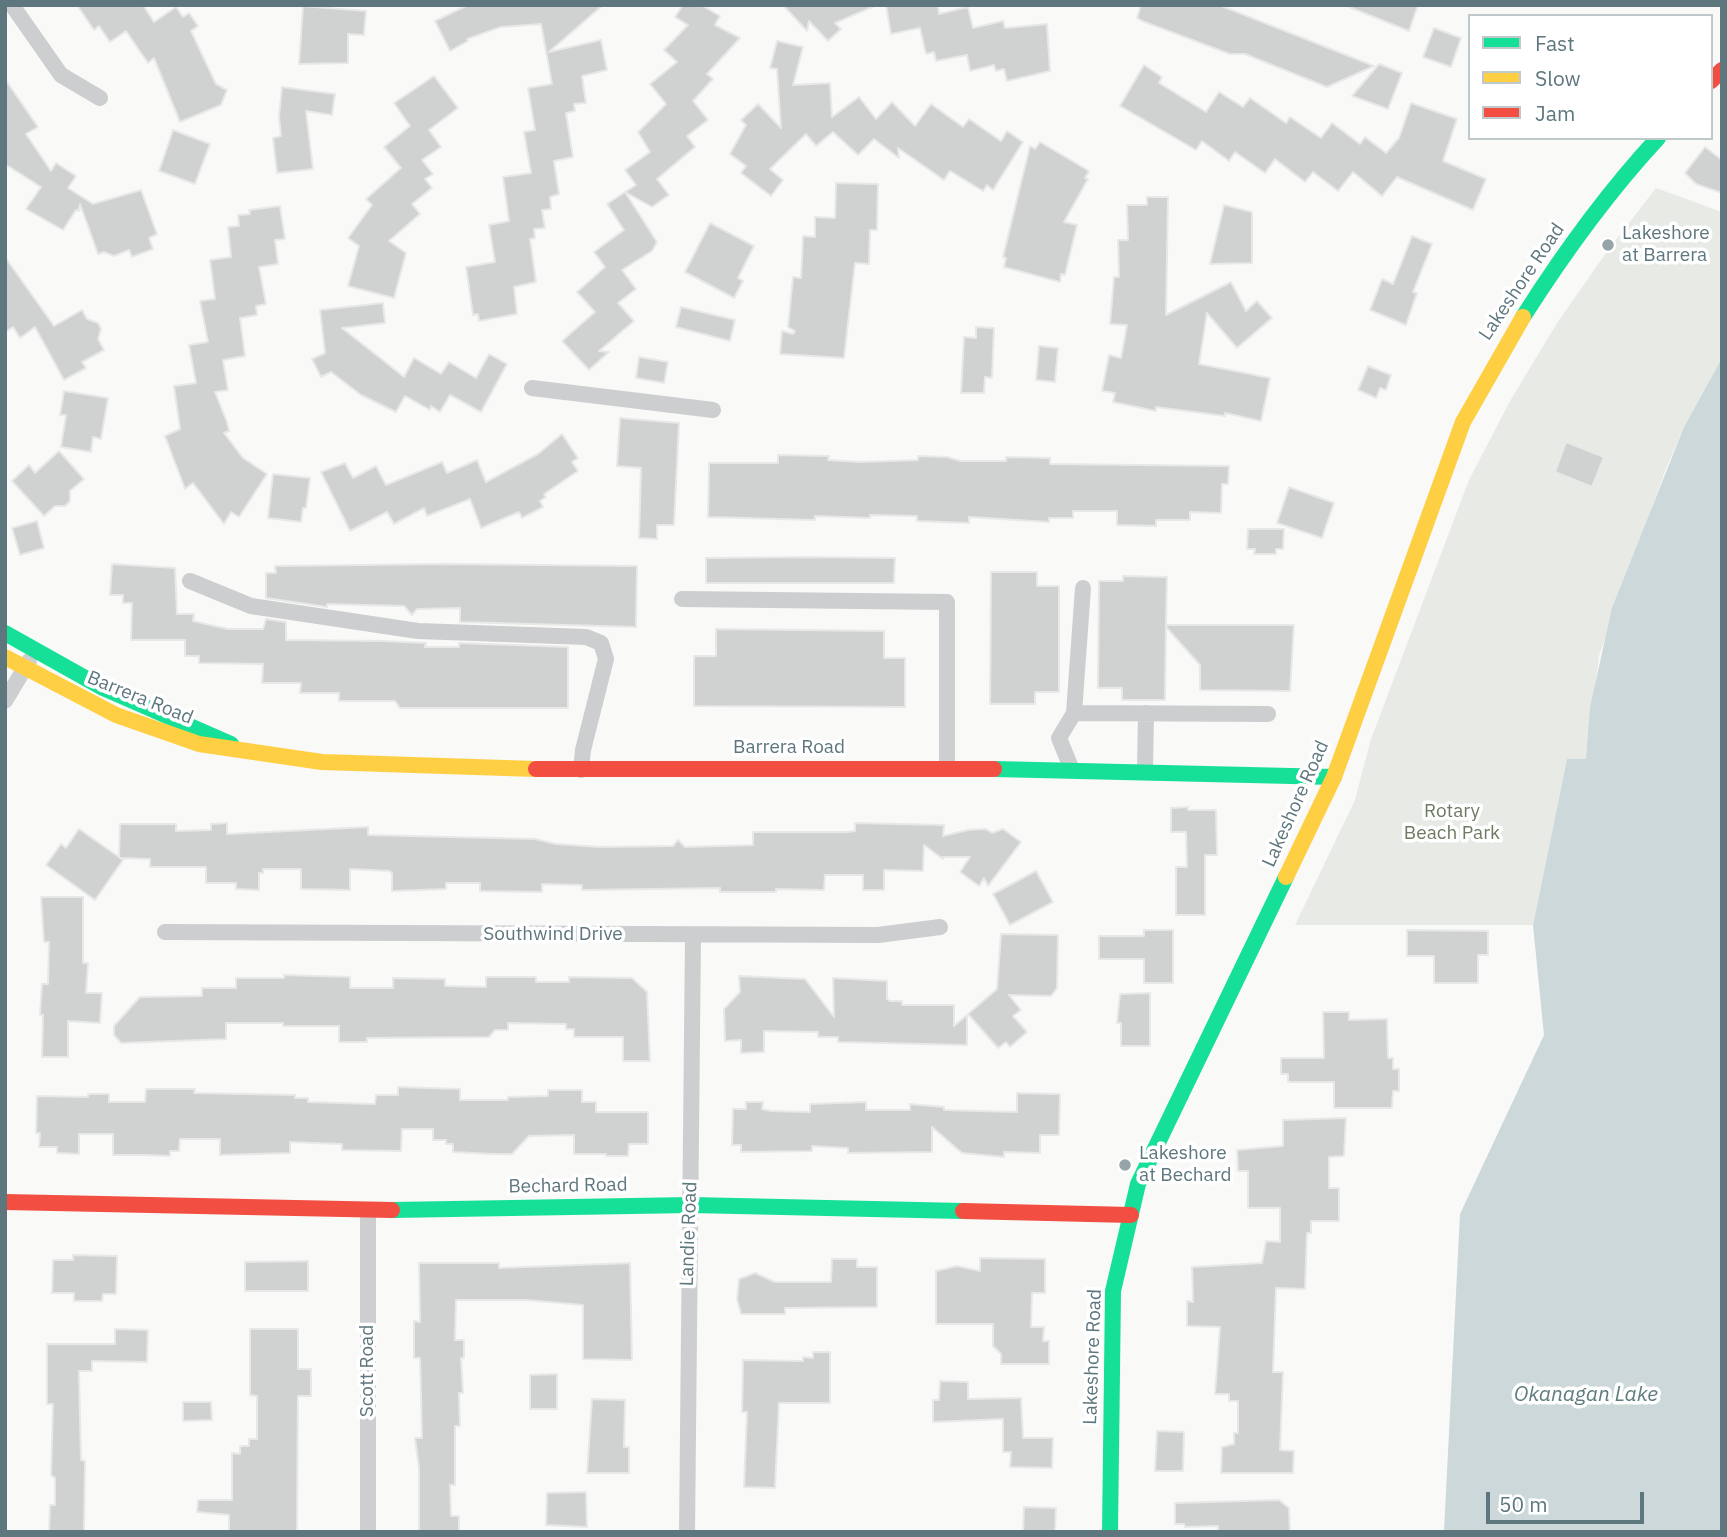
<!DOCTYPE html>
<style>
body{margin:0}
#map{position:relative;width:1727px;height:1537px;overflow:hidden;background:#f9f9f8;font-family:"IBM Plex Sans",sans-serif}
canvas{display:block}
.frame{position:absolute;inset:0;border:7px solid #5e767e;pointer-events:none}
.legend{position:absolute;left:1468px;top:14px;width:245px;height:126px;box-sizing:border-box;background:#fff;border:2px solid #bfc8cb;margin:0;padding:9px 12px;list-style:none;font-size:21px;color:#5e767e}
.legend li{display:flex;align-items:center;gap:14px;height:35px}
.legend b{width:35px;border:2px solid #bfc8cb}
.scale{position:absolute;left:1486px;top:1492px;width:158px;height:32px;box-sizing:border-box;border:4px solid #5e767e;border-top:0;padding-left:9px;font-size:21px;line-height:24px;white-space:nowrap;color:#5e767e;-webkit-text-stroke:5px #fff;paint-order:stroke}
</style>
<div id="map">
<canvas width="1727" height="1537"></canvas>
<div class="frame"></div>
<ul class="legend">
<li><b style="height:9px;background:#16e098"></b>Fast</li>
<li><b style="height:9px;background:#ffcf43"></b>Slow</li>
<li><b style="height:9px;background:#f24e42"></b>Jam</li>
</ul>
<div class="scale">50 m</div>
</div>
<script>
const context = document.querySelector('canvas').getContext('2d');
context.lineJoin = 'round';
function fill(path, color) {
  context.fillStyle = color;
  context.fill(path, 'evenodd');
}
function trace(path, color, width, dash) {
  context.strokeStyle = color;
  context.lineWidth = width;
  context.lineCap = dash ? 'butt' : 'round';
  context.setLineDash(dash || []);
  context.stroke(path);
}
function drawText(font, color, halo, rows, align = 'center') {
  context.font = font + ' "IBM Plex Sans",sans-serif';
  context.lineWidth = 7;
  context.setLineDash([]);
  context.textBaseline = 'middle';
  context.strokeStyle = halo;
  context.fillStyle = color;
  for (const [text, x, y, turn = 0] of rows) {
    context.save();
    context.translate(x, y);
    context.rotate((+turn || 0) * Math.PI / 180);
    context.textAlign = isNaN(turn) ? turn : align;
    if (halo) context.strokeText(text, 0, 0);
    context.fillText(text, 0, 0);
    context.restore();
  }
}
fill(new Path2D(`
 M1656 188 1722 212V358L1684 427 1665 471 1599 656 1586 759H1567L1533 925H1295L1355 800 1371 739 1469 480 1510 401 1557 323 1608 250Z`), '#e8ebe5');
fill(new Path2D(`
 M1722 358V1532H1444L1460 1214 1544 1035 1533 925 1567 759H1586L1590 707 1612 608 1684 427Z`), '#ccd8d9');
const building = new Path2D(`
 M77 5H143L154 22 176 7 183 17 189 13 198 26 191 31 216 84 227 90 221 105 180 122 154 58 148 63 126 31 110 42 99 26 94 30Z
 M468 5H603L549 52 601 40 607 70 582 76 586 103 574 104 575 111 566 113 573 157 554 161 559 194 550 197 551 209 542 210 545 228 534 229 535 238 530 239 536 282 514 287 517 314 479 321 478 314 473 315 466 267 495 262 489 225 509 221 503 177 531 173 524 132 535 130 528 88 552 84 541 24 501 27 467 39 468 41 450 51 435 21Z
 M683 5H701L720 16 715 25 740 38 707 74 713 79 693 101 708 120 687 136 695 147 657 179 669 195 652 207 625 192 636 185 625 170 650 152 638 132 666 104 650 84 677 62 664 50 688 25 675 17Z
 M783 5H877L835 23 841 29 828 41 809 21 807 31Z
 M886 5H938L939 14 968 7 973 28 1003 21 1005 28 1047 24 1050 71 1007 81 1004 69 996 71 994 65 970 71 967 55 936 61 934 52 926 54 920 28 891 34Z
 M1141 5H1219L1374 66 1327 87 1245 54H1230L1142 21 1137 18Z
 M1344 5H1418L1409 31Z
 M303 6 366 11 364 35 348 34V63L299 64Z
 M1434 28 1461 38 1451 67 1423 57Z
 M777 41 803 47 793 85 830 83 832 117 859 97 876 119 892 102 915 126 931 104 963 127 969 119 1001 141 1007 131 1023 142 993 190 987 185 983 191 950 171 944 180 898 148 899 158 874 139 858 155 833 132 816 146 806 134 770 169 783 180 771 196 741 173 746 166 730 154 746 125 741 120 758 104 781 128 777 69 770 68Z
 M1379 64 1402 73 1388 109 1352 96Z
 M1144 65 1162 77 1159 83 1206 112 1219 92 1243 107 1250 98 1286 123 1290 117 1321 138 1332 123 1360 144 1365 137 1386 153 1399 138 1411 103 1457 119 1443 161 1486 179 1473 210 1397 177 1382 196 1353 172 1338 191 1313 172 1305 182 1275 159 1265 173 1235 152 1229 161 1202 141 1196 150 1120 106Z
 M434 76 458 108 429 130 441 147 422 160 433 174 425 179 432 188 412 204 420 214 389 241 406 253 394 298 348 286 359 246 348 238 372 205 366 199 401 168 384 147 410 126 394 103Z
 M5 79 38 127 26 134 51 171 56 163 76 176 68 188 93 204 141 190 157 234 149 238 153 249 132 257 129 250 114 256 104 252 98 254 80 204 79 211 76 210 63 230 26 209 41 187 5 164Z
 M282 87 335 94 332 115 306 111 313 169 277 173 273 138 281 136 279 117Z
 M173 130 210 144 195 184 159 171Z
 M1040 142 1089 171 1085 178 1088 179 1064 222 1077 225 1065 275 1061 274 1060 282 1004 267 1006 258 1003 257 1030 146 1035 149Z
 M1705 147 1722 160V193L1696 184 1685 173Z
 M836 183 878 184 877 230H870L869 264 855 263 844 358 780 354 782 331 793 334 795 331 788 327 793 277 801 278 803 236 815 237V217L835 218Z
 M625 192 657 242 652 251 622 270 636 289 618 303 634 321 599 351 609 352 589 370 562 341 595 312 577 292 605 267 594 252 624 230 607 204Z
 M1147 197H1168L1166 315 1231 282 1246 311 1257 301 1272 318 1237 348 1207 313 1199 364 1270 378 1261 421 1225 413V416L1156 407V411L1113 402 1115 393 1102 391 1109 355 1121 358 1127 325 1110 324 1114 277H1119L1118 240H1128L1127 205H1147Z
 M1224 205 1252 212V263L1210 264Z
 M280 206 285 239 275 240 278 264 259 267 266 304 256 306 257 315 240 318 245 356 223 360 228 390 215 392 227 422 229 431 224 433 243 458 267 474 239 517 231 512 224 524 193 483 185 489 165 436 180 429 174 386 196 383 189 345 208 342 200 301 215 299 210 260 231 257 228 227 239 226 238 215 250 214 249 210Z
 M710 223 754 246 738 278 743 281 734 298 685 272Z
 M1412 236 1432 244 1413 292 1417 293 1406 325 1370 310 1382 279 1393 284Z
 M5 257 54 326 82 310 87 319 98 323 101 329 98 339 104 350 82 362 86 368 64 380 35 327 20 338 13 327 5 332Z
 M383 303 385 323 342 328 404 377 414 358 441 374 449 362 476 378 489 354 507 364 481 412 450 395 440 412 431 406 430 410 405 396 396 412 361 395 331 372 321 377 312 359 325 353 320 310Z
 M681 307 735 320 730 341 676 327Z
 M976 327 994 328 992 378 985 377 984 393H961L964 337 976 338Z
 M1039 346 1058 348 1055 382 1036 380Z
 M639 357 668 362 664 383 636 378Z
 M1368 366 1391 375 1386 390 1380 388 1376 398 1358 390Z
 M64 391 108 398 101 439 93 437 91 452 61 447 66 415H60Z
 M620 418 679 423 674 525H657V539L639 538 641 468 617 466Z
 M562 434 578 458 572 462 578 471 544 494 546 497 540 501 543 507 522 518 519 512 481 528 470 499 427 516 424 508 394 524 387 512 350 531 321 472 345 463 353 478 376 466 386 485 442 462 447 473 477 460 486 482 538 454Z
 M1566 442 1604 457 1592 487 1555 472Z
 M59 451 84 479 70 491V501L65 506H55L44 516 12 481 29 465 35 473Z
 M778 455 829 456 828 460 861 462 918 460V456L947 457 961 461H1006V457L1050 458V464L1229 466 1228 484H1222L1221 513 1190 512V520H1156V526L1117 525V511H1073V518H1049V522L969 517V523L917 521V516L870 515V518L815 516V520L708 517 709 463H778Z
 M273 474 310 478 306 508H303L301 522 268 518Z
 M1289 487 1334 503 1322 538 1277 523Z
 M37 521 44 548 20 555 12 528Z
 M1248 529H1284L1283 549H1276V554H1254L1255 549H1247Z
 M807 557 895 558 894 583H706V558Z
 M112 564 175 568 177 614H194L193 621 228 629H263L266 619 286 622V640L382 641 426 643 425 647H459V643L568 647V708H400L395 701H339V693H300L301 683H262L263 664 199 663V656H185V640H131L132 603H123V595H110Z
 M445 564 637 566 636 627 460 622V608L417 609 412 615 404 606 327 604V607L266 598V573H276L275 566Z
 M991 572H1037V586H1059V692H1035V704H990Z
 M1123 576 1167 577 1166 625H1294L1290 691 1200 690V665L1166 627 1165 700H1122V688H1098L1099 581H1123Z
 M716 629 884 631V658H905V707L694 706V656H716Z
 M1188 807V810H1216L1217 855H1205V915H1176V867H1187L1186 832H1171V808Z
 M227 823V834L368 827V835L535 839 556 844 599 847 673 846 678 840 685 847 753 845V832H847L855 831V823L944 825 943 836 968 830 986 829 992 833 1003 829 1021 842 988 886 984 878 979 886 960 872 970 857H943V859L924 845 923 871 884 870V890H863V875H825L824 890 776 889V892H720V888L582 890V885L542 884V892L480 891V883H446V889L392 891V873L389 871 350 869V890L301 889V869H263V873H259V890L236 889V883H206V867H150V859L120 858 123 860 95 900 46 865 61 844 66 848 79 829 119 857 120 824H176V831L211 830V824Z
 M1036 871 1053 902 1010 925 993 894Z
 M41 897H83V963H88L86 993H102L100 1023 68 1021V1057H42L43 1015H40L42 984H48L49 942H44Z
 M1144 930H1173V983H1144V959H1099V936H1144Z
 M1407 930 1488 931V955H1478V983H1434V956H1407Z
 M1001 934 1058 935 1057 988 1051 996 1009 995 1021 1010 1013 1016 1027 1032 1010 1047 1006 1042 998 1048 968 1014 997 989Z
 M284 975 350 977V988H393V978L445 979V986L486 987V977H536V982H569V977L632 978 647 992 650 1061H623V1037H574V1029H566V1024L508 1023V1030H495L489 1037 367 1038V1042H339V1026H283V1023H226V1039L121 1043 114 1035V1026L140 997 202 996V988H236V978H284Z
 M739 976 805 979 834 1017 833 978 887 981V999L890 1001H902V1005H954V1026L967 1015V1045L838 1042V1037H818V1032L764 1031V1052L741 1053V1040L725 1041 724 1009 740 992Z
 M1150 993V1046H1121V1023H1117L1120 994Z
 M1323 1012H1349V1020L1387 1019 1388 1058H1393V1069H1399V1091H1393L1392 1108H1334V1082H1288V1074H1281V1058H1324Z
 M398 1087 460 1089V1100H508V1097L548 1096V1090H582V1102H596V1112H648V1144H629L628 1156H606V1154H574V1135L529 1136 512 1154H492L453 1152V1144H446V1140H433V1129H402L401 1151 342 1150V1144L290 1142V1153L220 1155V1139H180L179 1151H170V1156L145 1155H113V1134H79V1154L57 1153V1147H39L40 1133H36L37 1096 88 1097V1094H109V1102H145L146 1089H195L194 1093 295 1095V1098H308V1102L375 1104 376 1095H398Z
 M1017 1093 1060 1094 1059 1135H1040V1153L1004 1152V1157L962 1153 932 1127V1152L848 1153V1148L812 1146V1151L741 1152V1145H732L733 1109H746V1102H763L762 1109 771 1111 810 1112V1104L866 1102V1110H910V1104L944 1107V1110L1017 1112Z
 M1346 1118 1344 1156 1329 1157V1188H1339V1221H1311V1233H1307L1305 1289 1276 1288 1273 1372H1283L1280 1450 1294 1451 1293 1473H1221L1222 1447 1234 1444V1433H1238V1401H1229V1394H1215L1220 1327 1187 1326V1301L1193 1302 1192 1267 1262 1263 1266 1241 1280 1242V1208H1248V1171H1238L1237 1150 1283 1146V1120Z
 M73 1255 117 1256 116 1294H103L102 1301H74V1293H52L53 1260H73Z
 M980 1258 1045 1259V1293H1032L1031 1327H1044L1043 1341H1049V1364H1001V1354L993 1346V1324H936V1271L957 1266 980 1271Z
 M832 1259H857V1267H877V1307L785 1308V1314H741L737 1299 739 1279 755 1273 775 1282H831Z
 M308 1261V1291H245V1262Z
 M419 1263H499V1268L630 1263 632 1360 583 1359V1305L527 1300H456L455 1340H464V1358H461L463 1393H459L460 1426H455V1485H450L451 1516H459V1532H419V1468L415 1438H422L420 1358H414V1321L420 1322Z
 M115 1329 148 1330 147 1362 92 1361V1371H79L81 1460 85 1461 84 1532H49L50 1505H55V1478L51 1475 53 1404H47V1344H115Z
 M250 1329H298V1369H311V1396H298L297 1532H229V1515L197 1512 198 1500H232V1453L240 1454V1446H249V1439H257V1396L250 1395Z
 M813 1352H830V1403H779L775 1488 744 1487 747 1412H742L743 1360 803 1361V1357L813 1358Z
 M557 1374V1409H530V1375Z
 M940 1381 968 1382V1399L1021 1398 1023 1438H1053L1052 1468 1010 1467 1011 1452H1003V1419L933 1422V1400H939Z
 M592 1399 625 1400 624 1447H629V1473H587Z
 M183 1402H211L212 1420 183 1421Z
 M1157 1431 1184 1432 1183 1471H1155Z
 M586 1492 587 1527 546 1525 547 1493Z
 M1279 1500 1289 1508 1290 1532H1218V1526L1185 1527 1184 1524H1175V1503Z
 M1024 1507 1056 1508 1055 1532H1023Z`);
fill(building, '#d0d2d2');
trace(building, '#e8e8e8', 2);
trace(new Path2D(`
 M12 5 61 75 100 98
 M532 388 713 410
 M190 581 251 606 418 631 586 637 601 643 606 659 583 750 581 770
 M682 599 947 602V768
 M5 701 29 661
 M1074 713 1268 714
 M1072 770 1059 738 1074 713 1083 588
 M1145 771 1146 713
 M165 932 878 935 940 927
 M368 1210V1532
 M687 1532 693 936`), '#cdcecf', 16);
trace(new Path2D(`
 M1523 317C1563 254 1607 193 1658 138
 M5 633 103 688 231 744
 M994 769 1334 777
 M392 1210 691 1205 963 1211
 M1110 1532 1113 1291 1138 1184 1286 877`), '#16e098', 16);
trace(new Path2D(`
 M5 657 116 715 199 744 322 762 536 769
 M1286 877 1334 777 1463 422 1523 317`), '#ffcf43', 16);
trace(new Path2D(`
 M1711 81 1722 70
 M536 769H994
 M5 1202 392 1210
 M963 1211 1131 1215`), '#f24e42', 16);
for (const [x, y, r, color] of [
 [1608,245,7,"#94a4a9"],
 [1125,1165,7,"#94a4a9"]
]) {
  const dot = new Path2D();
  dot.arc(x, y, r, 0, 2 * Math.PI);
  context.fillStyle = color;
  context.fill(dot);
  trace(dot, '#fff', 2.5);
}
drawText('19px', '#5e767e', '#fff', [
 ["Lakeshore",1622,234],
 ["at Barrera",1622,256],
 ["Lakeshore",1139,1154],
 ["at Bechard",1139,1176]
], 'left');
drawText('19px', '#5e767e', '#fff', [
 ["Lakeshore Road",1522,282,-56],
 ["Barrera Road",140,698,22],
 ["Barrera Road",789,748],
 ["Lakeshore Road",1296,804,-66],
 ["Southwind Drive",553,935],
 ["Bechard Road",568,1186,-1],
 ["Landie Road",689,1234,-88],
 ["Lakeshore Road",1093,1357,-88],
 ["Scott Road",368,1371,-90]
]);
drawText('19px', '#6c7b62', '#fff', [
 ["Rotary",1452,812],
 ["Beach Park",1452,834]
]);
drawText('italic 21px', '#5e7c7e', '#fff', [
 ["Okanagan Lake",1586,1395]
]);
</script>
